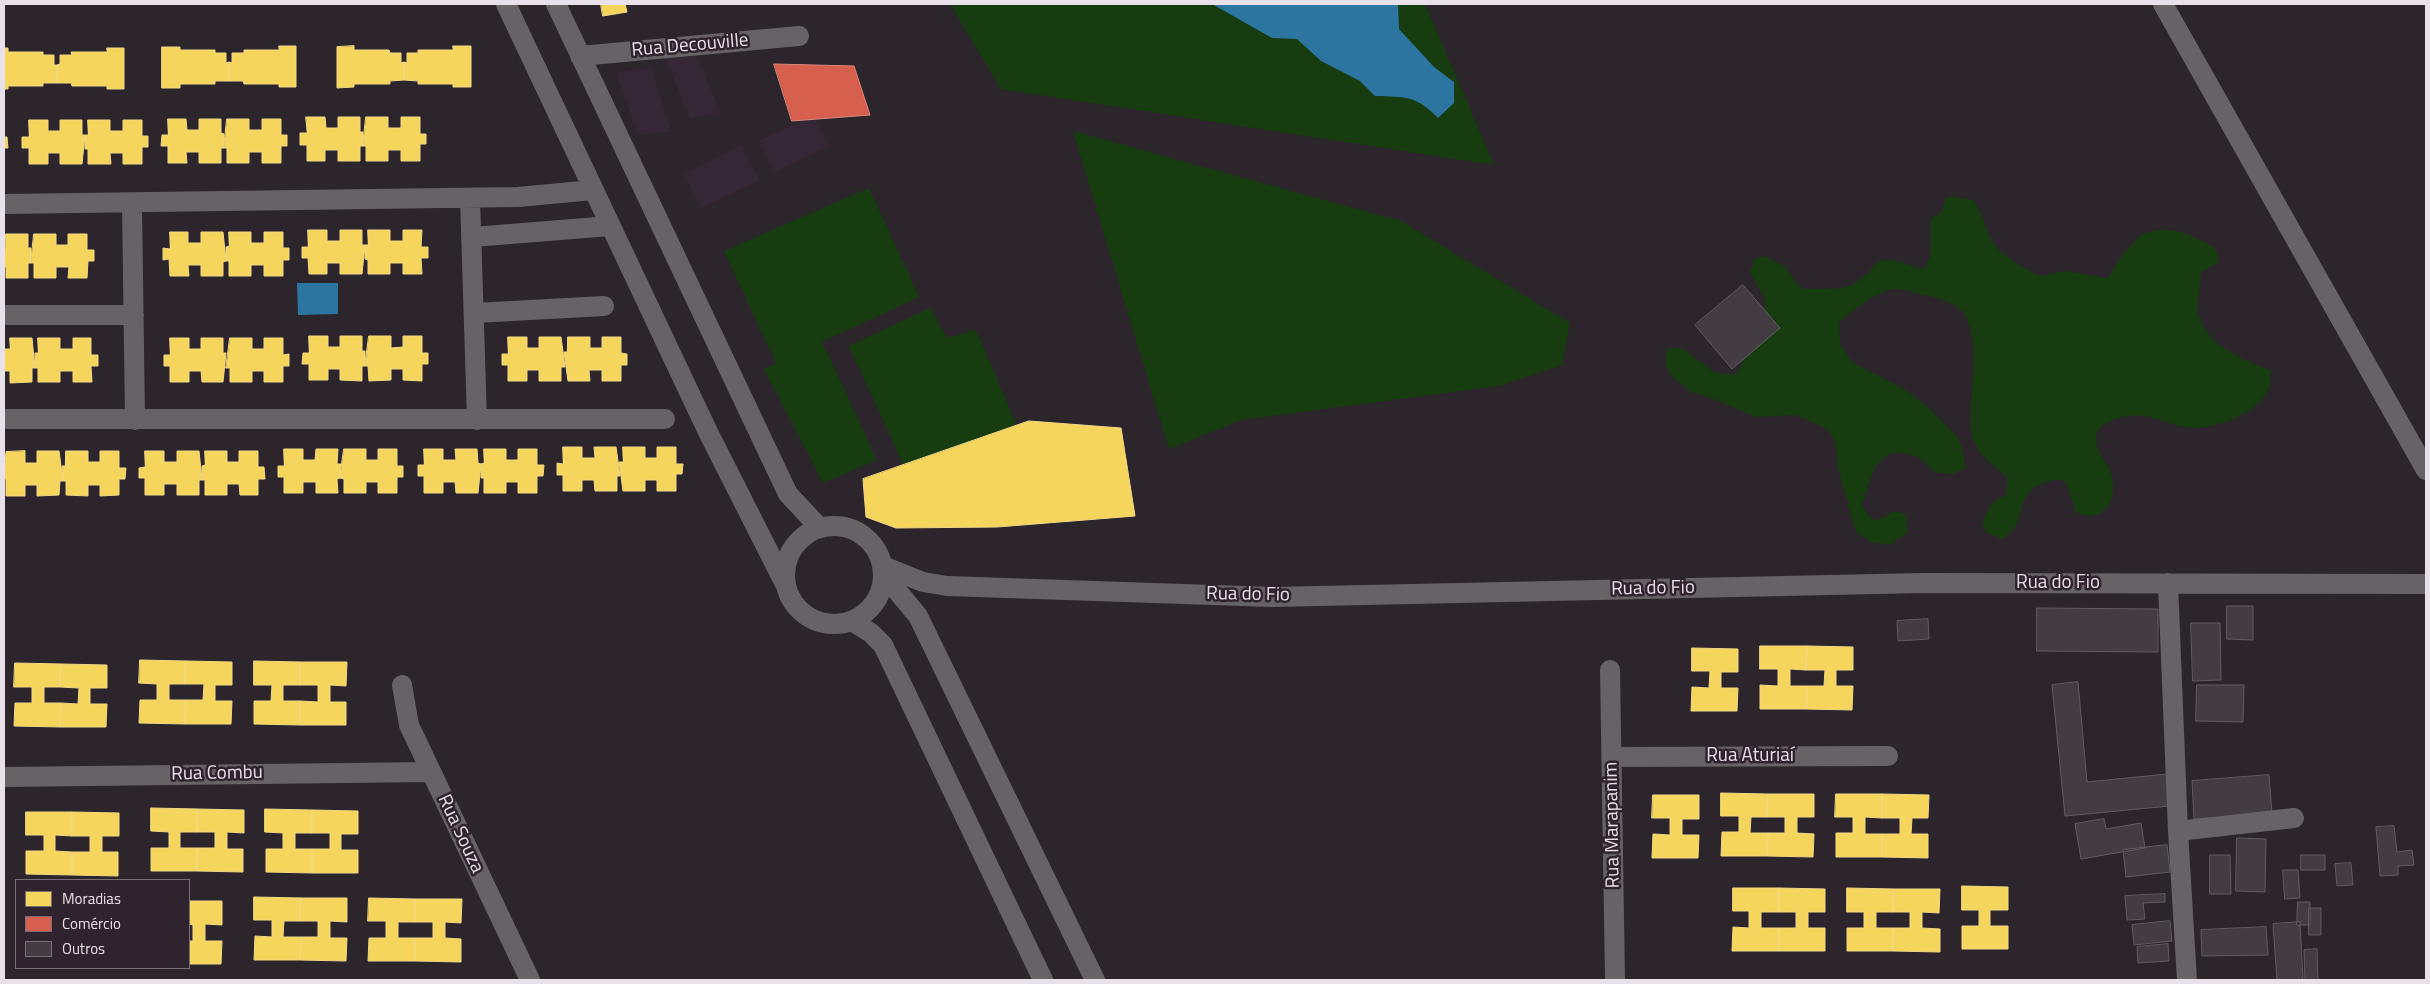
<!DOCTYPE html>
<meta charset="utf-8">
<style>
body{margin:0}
#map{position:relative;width:2430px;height:984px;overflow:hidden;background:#2c262c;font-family:"Titillium Web",sans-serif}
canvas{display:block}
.frame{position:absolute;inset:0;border:5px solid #e9e1e9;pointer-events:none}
.legend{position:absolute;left:15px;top:879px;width:175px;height:90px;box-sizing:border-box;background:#2f232e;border:1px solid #796f79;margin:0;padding:6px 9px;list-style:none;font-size:15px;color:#e9e1e9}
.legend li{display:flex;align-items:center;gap:10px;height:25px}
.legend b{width:25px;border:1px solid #796f79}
</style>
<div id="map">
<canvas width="2430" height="984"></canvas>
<div class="frame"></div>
<ul class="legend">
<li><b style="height:14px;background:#f6d55c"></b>Moradias</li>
<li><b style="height:14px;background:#d6604d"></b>Comércio</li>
<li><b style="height:14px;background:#433d43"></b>Outros</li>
</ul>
</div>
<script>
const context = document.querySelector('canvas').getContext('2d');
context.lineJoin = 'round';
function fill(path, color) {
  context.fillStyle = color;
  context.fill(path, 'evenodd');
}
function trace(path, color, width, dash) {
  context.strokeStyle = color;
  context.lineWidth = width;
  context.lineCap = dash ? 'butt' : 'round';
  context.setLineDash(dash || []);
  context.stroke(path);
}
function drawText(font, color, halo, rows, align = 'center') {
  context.font = font + ' "Titillium Web",sans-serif';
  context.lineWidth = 5;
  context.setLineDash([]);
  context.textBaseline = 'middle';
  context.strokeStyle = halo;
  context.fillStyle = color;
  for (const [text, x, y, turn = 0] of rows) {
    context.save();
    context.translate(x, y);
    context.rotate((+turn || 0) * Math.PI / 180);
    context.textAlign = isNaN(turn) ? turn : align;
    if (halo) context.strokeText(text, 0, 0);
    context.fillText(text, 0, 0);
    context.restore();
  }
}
fill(new Path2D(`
 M695 53 721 113 690 118 664 55Z
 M651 68 671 131 638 135 616 73Z
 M814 115 828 146 774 172 759 141Z
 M741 145 759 180 701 208 684 174Z`), '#362736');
fill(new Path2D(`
 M950 4H1425L1494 165 1001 89Z
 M1073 131 1401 221 1570 323 1562 365 1499 386 1241 420 1169 449Z
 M869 188 919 297 822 342 877 460 823 483 764 369 776 363 724 251Z
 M1951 196 1973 200C1984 214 1985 233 1996 247 2006 259 2026 268 2039 276L2066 271 2107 278C2113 273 2114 265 2120 259 2125 252 2131 244 2138 238 2161 220 2196 235 2217 250L2218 263 2201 272C2201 283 2196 307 2198 315 2210 349 2242 358 2271 371 2270 376 2271 382 2269 387 2262 413 2210 432 2185 427 2167 424 2148 413 2129 416 2119 418 2100 422 2097 433 2091 451 2112 464 2113 482 2115 505 2100 524 2076 512L2066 482C2059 479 2054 480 2047 482 2010 493 2031 525 2001 539L1985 531 1982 524 1992 502 2006 495 2007 478C1996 465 1978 456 1973 439 1965 407 1985 338 1962 311 1953 301 1929 296 1916 293 1910 292 1904 289 1898 289 1880 288 1851 311 1839 323L1840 344 1853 363 1906 390 1924 404 1951 430 1960 441 1964 455 1965 467 1955 474C1949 474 1941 474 1935 472 1930 470 1927 462 1921 459 1879 438 1871 473 1862 505 1871 523 1876 523 1892 512L1904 513 1907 520V533L1890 545C1877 544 1863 541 1855 529L1838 468 1835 441 1826 428 1795 415 1756 417 1709 397 1691 392 1672 376 1666 366V353L1669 348H1682L1714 372 1733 375 1742 366 1745 339 1762 319 1766 309 1764 297 1750 272 1753 260 1764 256 1784 266 1800 287 1806 289C1848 288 1849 293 1879 261L1893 260 1922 269 1927 267 1930 255 1931 219 1942 211 1945 199Z
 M930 308 947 338 976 330 1017 426 908 475 849 346Z`), '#163c0f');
fill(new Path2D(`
 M1212 4H1398L1399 29 1434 67 1454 82V103L1438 118C1416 95 1405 97 1375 96L1360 81 1321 61 1297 39 1272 38Z
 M297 283H338V314L298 315Z`), '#2b75a0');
const homes = new Path2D(`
 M601 4H625L627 12 603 16Z
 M279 46H296V87H279V84H244L243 81H229V62L232 63V53H244V50H279Z
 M354 46V50H389L390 53H401V63L404 62V80L390 81V84H354V87L337 88V47Z
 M453 46H471V87H453V84H418V81L404 80V62L407 63V53H418V50H453Z
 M162 47H180V50H215V53H226V63L229 62V81H215V84H180V88H162Z
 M4 48H8V52H43V55H54V65H57V83H43V86H8V89H4Z
 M107 48H124V89H107V86H72L71 83H57V65L60 64V55H72L71 52H107Z
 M306 117H325L326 128H338V117H360V132H363V146H360V161H338V150H325V161H307V145H300V133H307Z
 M366 117H388V128H401V117H420V134H426V144H420V161H401V150H388V161H366V146H363Z
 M168 119H186L187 130H199V119H221V133L224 134V148H221V163H199V152H186L187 163H168V146H161L162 135H168Z
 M227 119H249V130H262V119H281V135H287V146H281V163H262V152H249V163H227V148H224Z
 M29 120H48V131H60V120H82V135H85L82 164H60V153H48V164H29V148H22V137H29Z
 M88 120H110V131H123V120H142V136H148V147H142V164H123V153H110L111 164H88V149H85V135H88Z
 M4 137H7L8 148H4Z
 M308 230H327V241H340V230H362V245H365L362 274H340V263H327V274H309L308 258H302V247H308Z
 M368 230H390V241H403V230H422L421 247H428V258H421L422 274H403V263H390V274H368V260L365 259V245H368Z
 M170 232H188V243H201V232H223L226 261 223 262V276H201V265H188L189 276H170L169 259 163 260V248L170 249Z
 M229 232H251V243H264V232H283V248H289V260H283V276H264V265H251V276H229V261H226V247L229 246Z
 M6 234H28V248H31V263H28V278H6V267H4Z
 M34 234H56V245H68V234H87V250H94V261H88L87 278H68L69 267H56V278H34V263H31Z
 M309 336H328V347H340V336H362V351H365V366H362V381L340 380V369H328V380H309V364H302L303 353H309Z
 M369 336H391V348L403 347V336H422V353H428V364H422V381L403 380V369H391V380L369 381 368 366H365Z
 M508 337H527V348H539V337H561L565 367H561V381H539V370H527V381H508V365H502V354H508Z
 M568 337H590V348H602V337H621V353L627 354V365H621V381H602V370H589L590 381H568L564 352H567Z
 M10 338H32L35 368H32V382L10 383V371H4V349H10Z
 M38 338H60V349H73V338H91V355H98V366H91L92 382H73V371H60V382H38V368H35V353H38Z
 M170 338H189V349H201V338H223V353H226L223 382H202L201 371H189V382H170V366H164V355H170Z
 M230 338H252V349H264V338H283V355L289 354V366H283V382H264V371H252V382H230V368H226Z
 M1029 421 1121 428 1135 516 997 527 896 528 866 517 863 479Z
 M563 447H582V458H595L594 447H616L620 476H617V491H595L594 480H582V491H563V475H557V463L563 464Z
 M623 447H645V458H657V447H676V464H683L682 474H676V491H657V480H645V491H623L619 462H623Z
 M284 449H303V460H315L316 449H338L337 464H341L340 478 337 479 338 493H316V482H303V493H284V477H278V466H284Z
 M344 449H366V460H378V449H397V466H403V477H397V493H378V482H366V493H344V479L340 478Z
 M424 449H443V460H456L455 449H477L478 463 481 464 478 493H456L455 482H443V493H424V476H418V465H424Z
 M484 449H506V460H518V449H537V465H544L543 476H537V493H518V482H506V493H484V478H481V464L484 463Z
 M25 451V463H37V451H59L63 481H60L59 495 37 496V485H25V496H6V479H4L6 452Z
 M66 451H88V462H100V451H119V468H126L125 479H119V495L100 496V485H88V496L66 495V481H63L62 466H65Z
 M145 451H164V462H177V451H199L202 480H199V495H177V484H164V495H145V478H139V468L145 467Z
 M205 451H227V462H239V451H258V467H264L265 479H258V495H240L239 484H227V495H205V480H202V466L205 465Z
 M1760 646H1807L1806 670 1790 669V686H1807L1806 709H1760V685L1778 686V669H1760Z
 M1807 646 1853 647V670H1836V686H1853L1852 710 1806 709 1807 686H1824L1825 670H1806Z
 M1692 648 1738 649V672H1721V688H1738L1737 711H1691L1692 687 1709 688 1710 671H1692Z
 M140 660 186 661 185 684H169V700H186L185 724 139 723 140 700H157V684L139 683Z
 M186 661 232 662V685H215V701H232L231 724H185L186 700H203L204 684H185Z
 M254 661 300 662V685H283V701H300V725L254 724V701H271L272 685H254Z
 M300 662H347L346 686 330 685V702H346V725H300V701L318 702V685H300Z
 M15 663 61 664 60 687H44V703H61L60 727 14 726 15 703H32V687H14Z
 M61 664 107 665V688H90V704H107L106 727H60L61 703 78 704 79 688 60 687Z
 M1721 793 1768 794 1767 817H1751L1750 833H1768L1767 856H1721L1722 832H1739V816H1721Z
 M1768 794H1814V817H1797V833L1814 834 1813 857 1767 856 1768 833H1785V817H1767Z
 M1836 794H1882V818L1865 817V834H1882V857H1836V833H1853V817H1835Z
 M1882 794 1929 795 1928 818H1912L1911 834H1928V858L1882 857V834H1900V818H1882Z
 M1653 795H1699V819H1682V835H1699L1698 858H1652L1653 834 1670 835V818H1652Z
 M151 808 197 809V832H180V848H197V871H151V848H169V832L151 831Z
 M197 809 244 810V833L227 832V849H243V872L197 871V848H215V832H197Z
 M265 809 312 810V833H295V849H312V873L266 872V849H283V833L265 832Z
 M312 810 358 811V834H341V850H358V873H312V849H330V833H312Z
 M26 812H72V836L55 835V851L72 852V875L26 874V851H44V835H26Z
 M72 812 119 813V836H102V852H118V876L72 875V852H90V836H72Z
 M1962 886 2008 887V910H1990V926H2008V949H1962V926H1979V910H1962Z
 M1733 888H1779V912H1761V928H1779V951H1732L1733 927 1749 928V911H1733Z
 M1779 888 1825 889V912H1808V928H1825V951H1779V928H1796V912H1779Z
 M1847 888 1893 889V912H1876V928H1893V951H1847V928H1864V912H1847Z
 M1893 889H1940L1939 913 1922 912V928L1940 929V952L1893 951V928H1910V912H1893Z
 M254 897 301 898 300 921H284L283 937H301L300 960H254L255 936 272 937V920H254Z
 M301 898H347V922L330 921V938H347L346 961 300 960 301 937H318V921H300Z
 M369 898 415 899V922H398V938H415V961H368L369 938H386V921H368Z
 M415 899H462L461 923 445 922V938L461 939V962L415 961V938H433V922H415Z
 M189 901H222V925L205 924V941H222L221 964H189V941H193V925L189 924Z`);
fill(homes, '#f6d55c');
trace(homes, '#f2d986', 1);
const shops = new Path2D(`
 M774 64 854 66 870 115 792 121Z`);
fill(shops, '#d6604d');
trace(shops, '#dc877c', 1);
const building = new Path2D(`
 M1743 285 1780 328 1732 369 1695 325Z
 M2227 606H2253V640L2227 639Z
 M2037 608 2158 609V652L2037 651Z
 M1928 619 1929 639 1898 641 1897 621Z
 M2191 623H2220L2221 680 2193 681Z
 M2078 682 2087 782 2167 774 2170 806 2065 816 2052 685Z
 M2197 685H2244L2243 722 2196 721Z
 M2269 775 2272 814 2194 819 2192 781Z
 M2104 819 2106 829 2141 823 2145 848 2081 859 2075 824Z
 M2394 826 2397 852 2412 850 2414 865 2398 866V875L2380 876 2376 827Z
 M2237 838 2266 839 2265 892 2236 891Z
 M2167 845 2170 872 2126 877 2123 850Z
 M2210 855H2230L2231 894H2210Z
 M2301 855H2325V870H2301Z
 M2351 863 2353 885 2337 886 2335 864Z
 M2283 870H2298L2300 898 2285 899Z
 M2165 894V902L2143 903 2145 919 2127 920 2125 896Z
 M2298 902H2310V925H2297Z
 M2309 908H2321V935H2309Z
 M2170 921 2172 941 2134 945 2132 925Z
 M2300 922 2303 980H2277L2273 924Z
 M2266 927 2268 955 2202 956 2201 930Z
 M2168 944 2169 961 2138 963 2137 947Z
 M2317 949 2318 980H2305L2304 950Z`);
fill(building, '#433d43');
trace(building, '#625c62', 1);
trace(new Path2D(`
 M506 4 708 432 785 584
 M556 4 788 494 820 528
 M2163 4 2426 470
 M580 56 799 36
 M470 198 477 420
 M4 204 518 197 593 190
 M132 204 135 420
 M473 237 610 226
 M475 313 604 306
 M4 315H134
 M4 419H665
 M785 575a49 49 0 1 1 98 0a49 49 0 1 1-98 0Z
 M883 566 923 582 947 586 1272 597 1923 583 2426 584
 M884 575 918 616 1095 980
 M2168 583 2178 831 2187 980
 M852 621 871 633 883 645 1043 980
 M1610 670 1615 980
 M402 685 409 725 530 980
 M1612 757 1888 756
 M4 777 431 772
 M2178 831 2294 818`), '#666266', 20);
drawText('19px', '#e9e1e9', '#2f232e', [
 ["Rua Decouville",690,46,-5],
 ["Rua do Fio",2058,583],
 ["Rua do Fio",1653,589,-1],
 ["Rua do Fio",1248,595,1],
 ["Rua Aturiaí",1750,756],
 ["Rua Combu",217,774,-1],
 ["Rua Marapanim",1613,825,-91],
 ["Rua Souza",460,834,65]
]);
</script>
